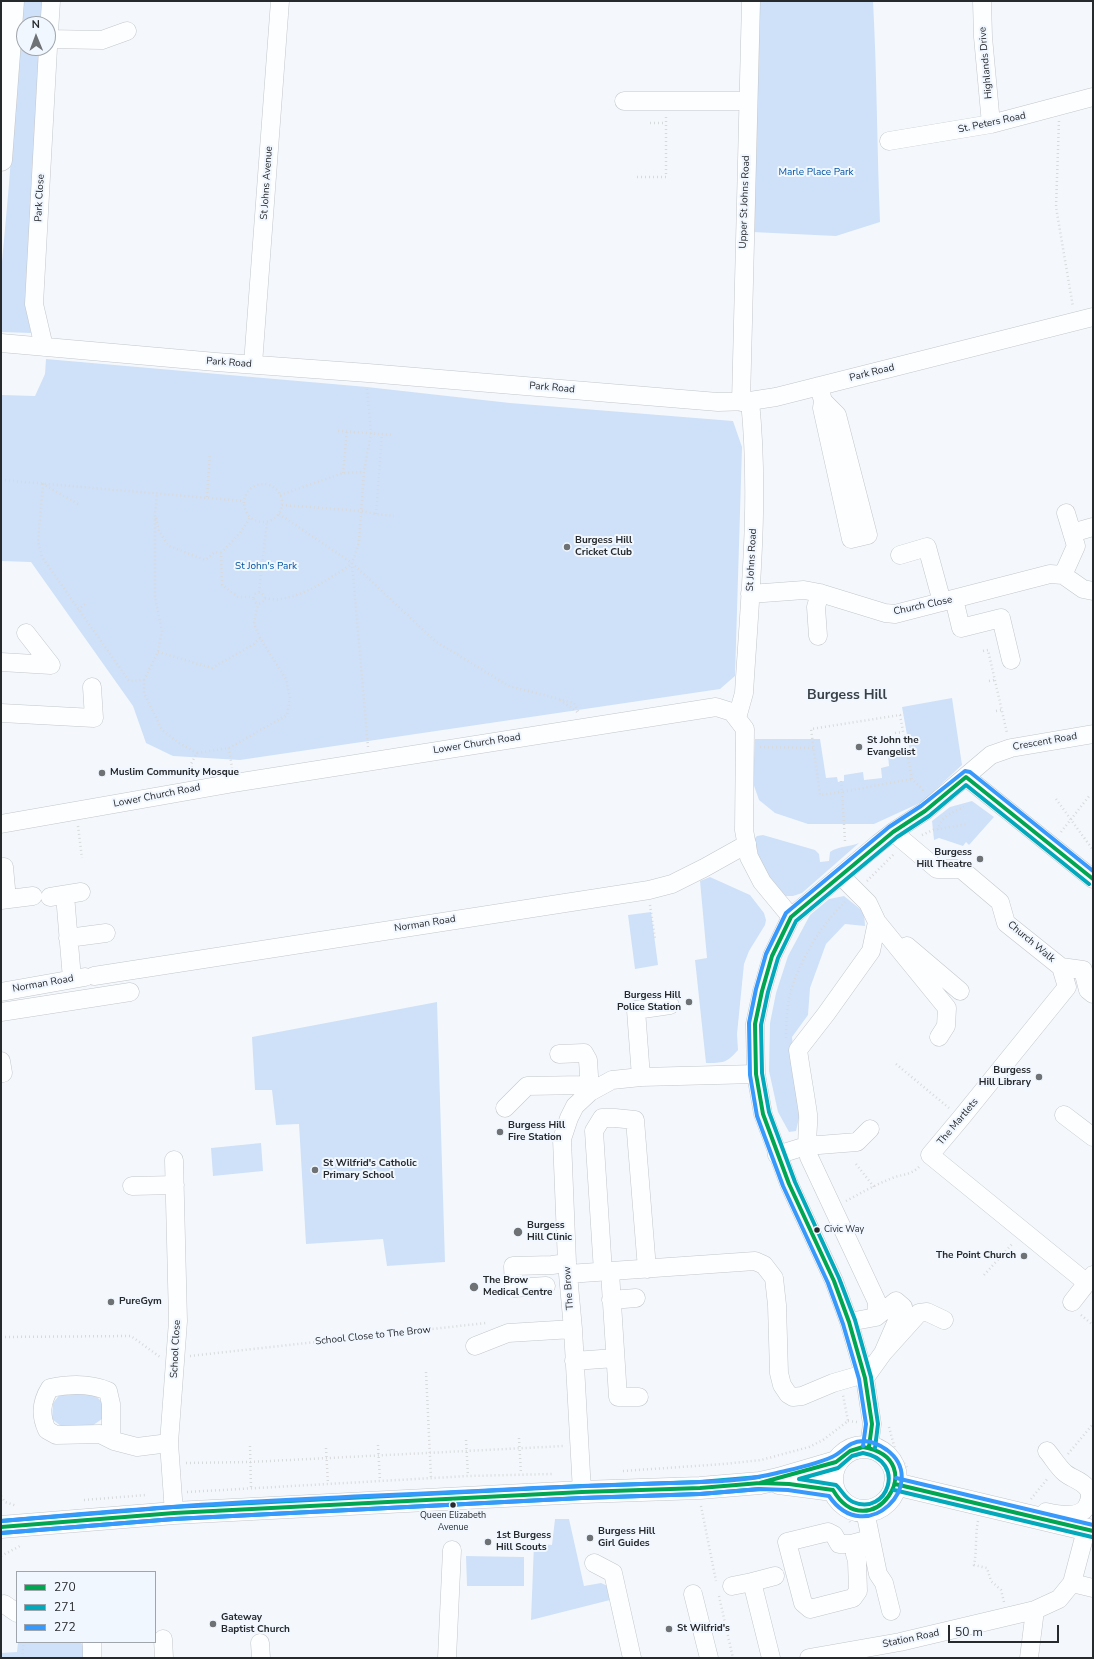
<!DOCTYPE html>
<style>
body{margin:0}
#map{position:relative;width:1094px;height:1659px;overflow:hidden;background:#f4f8fc;font-family:"Nunito Sans",sans-serif}
canvas{display:block}
.frame{position:absolute;inset:0;border:2px solid #272a2d;pointer-events:none}
.legend{position:absolute;left:16px;top:1571px;width:140px;height:72px;box-sizing:border-box;background:#f1f7ff;border:1px solid #a0a5ab;margin:0;padding:5px 7px;list-style:none;font-size:12px;color:#272a2d}
.legend li{display:flex;align-items:center;gap:8px;height:20px}
.legend b{width:20px;border:1px solid #a0a5ab}
.north{position:absolute;left:16px;top:16px;width:40px;height:40px;box-sizing:border-box;background:#f1f7ff;border:1px solid #a0a5ab;border-radius:50%;rotate:359deg;font-size:11px;font-weight:700;line-height:16px;text-align:center;color:#272a2d}
.north::after{content:'';display:block;margin:auto;width:14px;height:18px;background:#6f7275;clip-path:polygon(50% 0,100% 100%,50% 72%,0 100%)}
.scale{position:absolute;left:948px;top:1625px;width:111px;height:18px;box-sizing:border-box;border:2px solid #272a2d;border-top:0;padding-left:5px;font-size:12px;line-height:14px;white-space:nowrap;color:#272a2d;-webkit-text-stroke:3px #f1f7ff;paint-order:stroke}
</style>
<div id="map">
<canvas width="1094" height="1659"></canvas>
<div class="frame"></div>
<ul class="legend">
<li><b style="height:5px;background:#00a651"></b>270</li>
<li><b style="height:5px;background:#03a8ba"></b>271</li>
<li><b style="height:5px;background:#3799fb"></b>272</li>
</ul>
<div class="north">N</div>
<div class="scale">50 m</div>
</div>
<script>
const context = document.querySelector('canvas').getContext('2d');
context.lineJoin = 'round';
function fill(path, color) {
  context.fillStyle = color;
  context.fill(path, 'evenodd');
}
function trace(path, color, width, dash) {
  context.strokeStyle = color;
  context.lineWidth = width;
  context.lineCap = dash ? 'butt' : 'round';
  context.setLineDash(dash || []);
  context.stroke(path);
}
function drawText(font, color, halo, rows, align = 'center') {
  context.font = font + ' "Nunito Sans",sans-serif';
  context.lineWidth = 4;
  context.setLineDash([]);
  context.textBaseline = 'middle';
  context.strokeStyle = halo;
  context.fillStyle = color;
  for (const [text, x, y, turn = 0] of rows) {
    context.save();
    context.translate(x, y);
    context.rotate((+turn || 0) * Math.PI / 180);
    context.textAlign = isNaN(turn) ? turn : align;
    if (halo) context.strokeText(text, 0, 0);
    context.fillText(text, 0, 0);
    context.restore();
  }
}
fill(new Path2D(`
 M22 1H43L42 24H24V48H41L27 313 31 333 1 332V273L9 184Z
 M759 1H873C877 75 877 148 880 222L836 236 752 232Z
 M46 359 367 387 510 403 733 421 742 447 735 676 720 689 240 760 173 756 146 743 133 706 31 562 1 561 2 395 35 396 45 374Z
 M952 698 962 765 922 802 874 824H808L775 813 759 800 753 783 755 739H820L826 778 837 777 838 782 844 781V775L863 772 864 780 882 778 881 768 889 766 888 755 910 752 902 707Z
 M972 801 994 817 969 845 966 842 963 846 939 838 934 840 932 821 950 807Z
 M763 835 815 850 819 854 820 862 829 861 830 852C838 846 850 847 859 843L802 893 793 896H784L771 884 760 865 754 839 757 836Z
 M710 877 750 895 764 913 766 920 765 925 749 951 744 964 737 1034 738 1050C727 1063 723 1063 706 1063L695 960 707 958 700 881Z
 M844 896 864 912 865 926 845 924 826 944 810 988 808 1015 792 1037 800 1114 796 1131 789 1132 778 1112 769 1071 770 1023 776 993 788 956 810 915 829 899Z
 M651 912 658 965 635 969 628 915Z
 M437 1002 445 1262 387 1266 383 1239 306 1244 299 1124 276 1125 272 1090H255L252 1037Z
 M261 1143 263 1171 213 1176 211 1148Z
 M61 1393H93L102 1402V1419L89 1428 62 1427 52 1419 53 1403Z
 M555 1519H569L584 1586 601 1583 610 1587 614 1599 531 1620 534 1543 552 1545Z
 M466 1556 524 1557V1586H467Z
 M18 1642H81L84 1649V1658H1V1653L17 1652Z`), '#cfe1f8');
const minor = new Path2D(`
 M982 1 983 37 991 124
 M48 39 102 40 127 31
 M48 48 51 1
 M624 101H748
 M889 141 991 124 1093 97
 M1 343 216 362 368 373 718 402 750 401 776 397 1093 317
 M44 347 34 304 48 48
 M253 364 280 1
 M819 386 823 401 837 415 868 535 851 539 822 408 823 401
 M741 402 751 1
 M1072 533 1093 527
 M900 555 927 547 942 602
 M1063 575 1076 546 1066 513
 M750 594 804 590 820 593 885 613 895 614 1050 574 1063 575 1083 589 1093 591
 M954 599 961 628 1001 618 1011 660
 M818 636 816 607 820 593
 M1 662 51 665 26 633
 M1 713 94 718 92 687
 M737 718 744 693C750 596 760 498 750 401
 M966 777 1093 879
 M1 824 234 783 716 707 732 712 745 729 744 830 749 857 762 882 791 917
 M893 832 937 869H961L1000 902 1006 923 1061 967 1083 970 1088 990 1093 994
 M4 867 7 899
 M841 876 868 903 877 922 871 951 826 1014 798 1050C801 1071 805 1093 808 1114 809 1129 805 1142 809 1157L877 1302 876 1317
 M65 895 72 979
 M50 897 81 892
 M1 900 33 896
 M877 922 947 1008 946 1026 939 1037
 M68 938 106 933
 M907 946 960 991
 M1061 967 1067 987 961 1118 930 1155 1087 1283
 M94 976 649 890 672 884 704 868 747 844
 M1 992 85 977
 M1 1012 130 992
 M559 1054 584 1053 588 1060 590 1092 575 1106 569 1118 562 1139 567 1263 573 1329 582 1492
 M1 1061 3 1073H1
 M641 1077 636 1010 670 1005
 M505 1108 527 1086 583 1085 590 1092 612 1080 641 1077 756 1074
 M1064 1115 1093 1137
 M777 1155 806 1146 857 1142 870 1129
 M132 1186 175 1185
 M603 1272 594 1131 602 1118H615L635 1120 647 1269
 M610 1272 618 1397H639
 M568 1274 755 1261 764 1265 774 1278 777 1305 779 1373 782 1385 788 1394 793 1397 802 1396 833 1383 864 1374
 M546 1286 514 1288 513 1266 552 1265 567 1263
 M611 1300 636 1298
 M1072 1302 1093 1275
 M849 1322 876 1317 896 1301 903 1307 883 1353
 M475 1346 508 1333 573 1329
 M574 1361 615 1358
 M865 1378 883 1353 919 1313 927 1312 944 1320
 M114 1441 111 1436V1404L108 1391C89 1383 69 1384 50 1388 41 1402 40 1415 47 1430L56 1435 100 1434 114 1441 137 1447 169 1443
 M869 1447 872 1424 865 1378 849 1322 834 1281 789 1184 763 1114 756 1074 755 1024 762 991 772 956 791 917 879 843 893 832 925 811 991 755 1011 748 1093 734
 M865 1511 878 1574 884 1583 891 1611
 M1046 1512C1059 1515 1082 1520 1088 1504 1090 1499 1091 1493 1088 1489 1082 1480 1072 1479 1065 1473 1058 1467 1053 1458 1047 1451
 M174 1513 169 1443 178 1321 174 1160
 M828 1532 834 1535 839 1544H851L870 1539 855 1554 857 1561 858 1591 853 1598 810 1609 803 1603 787 1542Z
 M594 1563 613 1573 632 1658
 M752 1582 775 1576
 M1072 1583 1093 1588
 M732 1586 752 1582 771 1658
 M693 1594 709 1658
 M4 1604 17 1613
 M163 1639 164 1658
 M92 1642V1658
 M260 1643 261 1658
 M447 1658 452 1550
 M809 1658 900 1642 1035 1610 1059 1599 1072 1583 1086 1530
 M1029 1658 1035 1610`);
const major = new Path2D(`
 M1 160 13 1
 M832 1479a32 32 0 1 1 64 0a32 32 0 1 1-64 0Z
 M779 1483 833 1490
 M895 1484 1093 1531
 M1 1527 174 1513 582 1492 700 1488 760 1483 778 1479 836 1462`);
trace(minor, '#c3c6ca', 19);
trace(major, '#c3c6ca', 23);
trace(new Path2D(`
 M1059 121 1056 207 1073 307
 M650 123H666
 M637 177H666V116
 M367 389 371 433 364 472 359 542 352 563 368 747
 M338 431 393 435
 M343 473 347 430
 M1 480 243 501
 M244 503a19 19 0 1 1 38 0a19 19 0 1 1-38 0Z
 M280 495 343 473 364 472
 M207 497 210 453
 M78 504 43 484 38 542 42 557 129 681 144 680V693L162 730 179 743 197 753
 M282 505 362 511 376 514 394 516
 M279 514 352 563 435 641 509 686 574 703 579 713
 M376 514 382 434
 M156 518 159 531 169 546 205 560 215 552 221 553 222 585 238 597H253
 M221 553 240 533 250 518
 M259 592 267 522
 M253.5 598a5.5 5.5 0 1 1 11 0a5.5 5.5 0 1 1-11 0Z
 M265 598C270 599 276 600 281 599 307 595 330 578 352 564
 M78 610 85 604
 M983 651 988 650 1007 733
 M158 652 212 668 254 644 260 638
 M144 680 158 652 162 631 155 597V514L157 494
 M989 681 995 680
 M560 700 577 712
 M996 711 1002 710
 M895 733 903 732
 M760 747 813 748
 M229 748 287 715 290 698 286 679 260 638 254 624 258 604
 M193 775 191 764 197 753 229 748 232 768
 M841 781 842 792 912 779
 M1056 799 1093 850
 M78 826 82 858
 M938 830C939 817 953 812 964 807
 M1061 832 1090 795
 M922 835 933 830 968 824
 M845 841 842 792 820 795 811 729 900 715 912 779 923 790 924 788
 M867 881 895 853
 M650 905 655 939
 M786 1038C786 1021 787 1001 793 984 804 954 822 924 845 902
 M896 1064 949 1108
 M856 1164 874 1187
 M846 1201C861 1193 875 1185 890 1179 900 1174 910 1176 919 1167
 M984 1275 1013 1243
 M1081 1315 1093 1325
 M1 1337 131 1336 160 1357
 M190 1356 486 1323
 M426 1372 431 1478
 M848 1421 857 1422
 M889 1427 896 1453 907 1467
 M519 1438 521 1474
 M466 1440 468 1476
 M378 1445 380 1481
 M250 1446 251 1487
 M326 1448 328 1484
 M1068 1454 1093 1424
 M186 1463 250 1462 564 1446
 M623 1471 724 1464 761 1460 809 1447 823 1440 848 1421 843 1395
 M187 1492 468 1476 552 1474
 M1 1496 5 1502 17 1506
 M1031 1499 1048 1478
 M84 1500 146 1495
 M701 1506 716 1581
 M835 1508 846 1516 850 1522
 M881 1514 899 1505
 M978 1521C975 1536 977 1550 974 1565L987 1568 991 1581 1001 1590 1004 1602
 M1 1556 22 1545
 M719 1596 733 1658
 M22 1658 24 1642`), '#d8d9db', 2.5, [1, 3]);
trace(minor, '#fdfeff', 18);
trace(major, '#fdfeff', 22);
trace(new Path2D(`
 M863 1447C935 1460 869 1551 833 1490L789 1484 760 1483 836 1462 850 1451Z
 M869 1447 872 1424 865 1378 849 1322 834 1281 789 1184 763 1114 756 1074 755 1024 762 991 772 956 791 917 893 832 925 811 966 777 1093 879
 M895 1484 1093 1531
 M1 1527 174 1513 582 1492 700 1488 760 1483`), '#00a651', 4);
trace(new Path2D(`
 M875 1448 878 1424 871 1377 855 1320 839 1278 795 1182 769 1112 762 1073 761 1025 768 992 778 958 796 921 897 837 929 816 966 785 1089 884
 M863 1453C908 1461 887 1517 853 1502 844 1498 842 1490 836 1485L799 1479 838 1468 852 1456Z
 M894 1490 1092 1537
 M1 1521 174 1507 582 1486 700 1482 759 1477
 M1 1533 174 1519 582 1498 700 1494 760 1489`), '#03a8ba', 4);
trace(new Path2D(`
 M863 1446 866 1424 859 1379 843 1324 828 1283 783 1186 757 1116 750 1075 749 1023 756 989 766 954 786 913 889 827 921 806 965 771 970 772 1093 871
 M896 1478 1093 1525
 M1 1521C58 1516 115 1511 172 1507 292 1498 413 1495 534 1488 579 1486 624 1485 669 1483 704 1482 742 1482 777 1473 793 1469 817 1464 832 1457 843 1452 849 1441 863 1441 872 1441 880 1445 887 1450 931 1483 866 1550 829 1496L788 1490 760 1489 700 1494 582 1498 174 1519 1 1533`), '#3799fb', 4);
for (const [x, y, r, color] of [
 [567,547,4,"#6f7275"],
 [859,747,4,"#6f7275"],
 [102,773,4,"#6f7275"],
 [980,859,4,"#6f7275"],
 [689,1002,4,"#6f7275"],
 [1039,1077,4,"#6f7275"],
 [500,1132,4,"#6f7275"],
 [315,1170,4,"#6f7275"],
 [817,1230,3.5,"#272a2d"],
 [518,1232,5,"#6f7275"],
 [1024,1256,4,"#6f7275"],
 [474,1287,5,"#6f7275"],
 [111,1302,4,"#6f7275"],
 [453,1505,3.5,"#272a2d"],
 [590,1538,4,"#6f7275"],
 [488,1542,4,"#6f7275"],
 [213,1624,4,"#6f7275"],
 [669,1629,4,"#6f7275"]
]) {
  const dot = new Path2D();
  dot.arc(x, y, r, 0, 2 * Math.PI);
  context.fillStyle = color;
  context.fill(dot);
  trace(dot, '#f1f7ff', 1.5);
}
drawText('9px', '#272a2d', '#f1f7ff', [
 ["Civic Way",824,1230],
 ["Queen Elizabeth",453,1516,"center"],
 ["Avenue",453,1528,"center"]
], 'left');
drawText('10px', '#272a2d', '#f1f7ff', [
 ["Highlands Drive",986,63,-95],
 ["St. Peters Road",992,123,-12],
 ["St Johns Avenue",267,183,-86],
 ["Park Close",40,198,-87],
 ["Upper St Johns Road",745,202,-88],
 ["Park Road",229,363,4],
 ["Park Road",872,373,-14],
 ["Park Road",552,388,5],
 ["St Johns Road",752,560,-87],
 ["Church Close",923,606,-12],
 ["Crescent Road",1045,742,-10],
 ["Lower Church Road",477,744,-9],
 ["Lower Church Road",157,796,-11],
 ["Norman Road",425,924,-9],
 ["Church Walk",1031,942,40],
 ["Norman Road",43,984,-10],
 ["The Martlets",958,1122,-50],
 ["The Brow",569,1288,-94],
 ["School Close to The Brow",373,1336,-6],
 ["School Close",176,1349,-87],
 ["Station Road",911,1639,-12]
]);
drawText('10px', '#01529f', '#f1f7ff', [
 ["Marle Place Park",816,173],
 ["St John's Park",266,567]
]);
drawText('bold 10px', '#272a2d', '#f1f7ff', [
 ["Burgess Hill",575,541],
 ["Cricket Club",575,553],
 ["St John the",867,741],
 ["Evangelist",867,753],
 ["Muslim Community Mosque",110,773],
 ["Burgess",972,853,"right"],
 ["Hill Theatre",972,865,"right"],
 ["Burgess Hill",681,996,"right"],
 ["Police Station",681,1008,"right"],
 ["Burgess",1031,1071,"right"],
 ["Hill Library",1031,1083,"right"],
 ["Burgess Hill",508,1126],
 ["Fire Station",508,1138],
 ["St Wilfrid's Catholic",323,1164],
 ["Primary School",323,1176],
 ["Burgess",527,1226],
 ["Hill Clinic",527,1238],
 ["The Point Church",1016,1256,"right"],
 ["The Brow",483,1281],
 ["Medical Centre",483,1293],
 ["PureGym",119,1302],
 ["Burgess Hill",598,1532],
 ["Girl Guides",598,1544],
 ["1st Burgess",496,1536],
 ["Hill Scouts",496,1548],
 ["Gateway",221,1618],
 ["Baptist Church",221,1630],
 ["St Wilfrid's",677,1629]
], 'left');
drawText('bold 14px', '#393f46', '#f1f7ff', [
 ["Burgess Hill",847,696]
]);
</script>
